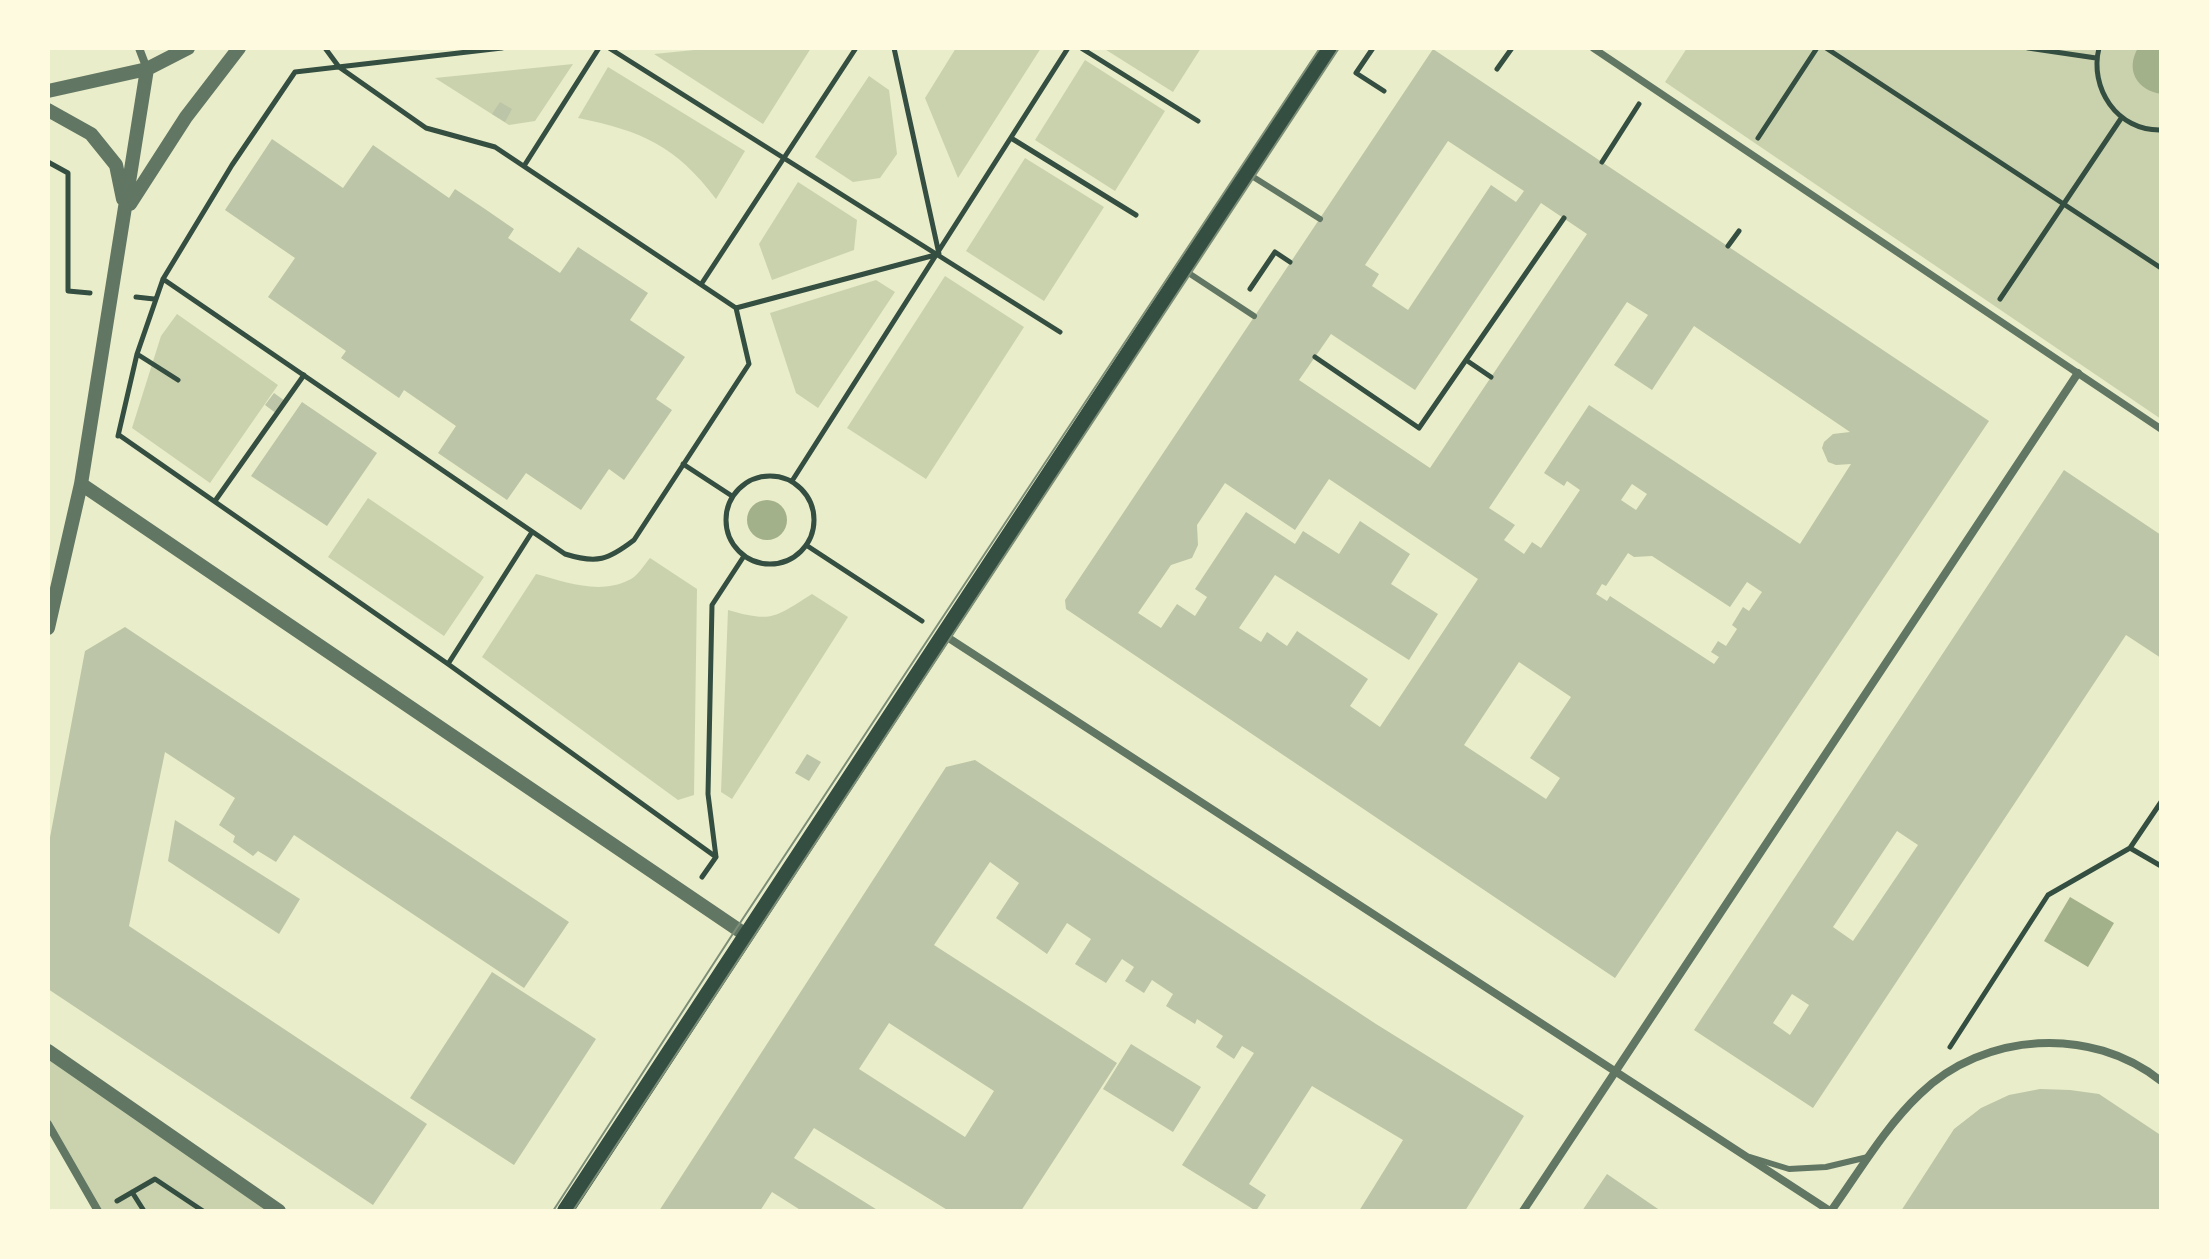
<!DOCTYPE html>
<style>
body{margin:0}
#map{position:relative;width:2209px;height:1259px;overflow:hidden;background:#e9edc9;font-family:"Exo 2",sans-serif}
canvas{display:block}
.frame{position:absolute;inset:0;border:50px solid #fefae0;pointer-events:none}
</style>
<div id="map">
<canvas width="2209" height="1259"></canvas>
<div class="frame"></div>
</div>
<script>
const context = document.querySelector('canvas').getContext('2d');
context.lineJoin = 'round';
function fill(path, color) {
  context.fillStyle = color;
  context.fill(path, 'evenodd');
}
function trace(path, color, width, dash) {
  context.strokeStyle = color;
  context.lineWidth = width;
  context.lineCap = dash ? 'butt' : 'round';
  context.setLineDash(dash || []);
  context.stroke(path);
}
fill(new Path2D(`
 M714 48H811L763 124 654 54Z
 M956 48H1041L958 178 925 98Z
 M1103 48H1201L1173 92Z
 M1687 48H2161V419L1665 82Z
 M1085 60 1165 111 1115 191 1035 140Z
 M573 64 535 121 509 125 435 78Z
 M608 67 745 151 716 199C676 146 642 131 578 118Z
 M869 76 889 90 897 154 880 178 853 182 815 157Z
 M1025 158 1104 207 1044 301 966 251Z
 M798 182 857 220 854 250 772 280 759 244Z
 M945 276 1024 327 926 479 847 428Z
 M876 280 895 292 818 408 796 393 770 313Z
 M177 314 278 385 210 483 132 428 161 336Z
 M368 498 484 577 444 636 328 557Z
 M650 558 697 589 694 795 678 800 482 657 536 574C566 582 599 595 629 580 637 577 644 565 650 558Z
 M812 594 848 617 732 799 721 792 728 610C773 623 775 617 812 594Z
 M48 1051 279 1211H98L48 1124Z`), '#cad2ad');
fill(new Path2D(`
 M2138 48H2161V94C2137 90 2125 70 2138 48Z
 M747 520a20 20 0 1 1 40 0a20 20 0 1 1-40 0Z
 M2070 897 2114 923 2088 967 2044 941Z`), '#a3b18a');
fill(new Path2D(`
 M1433 49 1989 421 1615 978 1066 609 1065 600ZM1448 141 1524 191 1516 202 1491 185 1408 310 1372 286 1379 274 1365 265ZM1541 203 1587 234 1430 468 1299 380 1331 334 1415 390ZM1627 302 1648 315 1614 365 1652 390 1694 326 1850 432 1833 434 1824 442 1822 448 1828 462 1836 465 1851 464 1800 544 1589 405 1544 473 1564 486 1567 481 1580 490 1541 548 1532 542 1524 554 1504 540 1515 525 1489 508ZM1329 479 1478 579 1380 727 1350 706 1368 679 1297 631 1287 646 1267 632 1261 642 1239 628 1275 575 1409 660 1438 614 1391 584 1410 554 1360 521 1339 554 1303 531 1295 544 1246 512 1195 589 1207 597 1195 616 1177 604 1161 628 1138 613 1171 565 1192 558 1198 545 1197 525 1225 483 1295 530ZM1632 484 1647 494 1636 510 1621 500ZM1628 553 1634 557 1652 556 1730 607 1747 582 1762 592 1749 611 1743 607 1732 625 1737 629 1726 646 1718 641 1711 652 1719 657 1714 664 1610 596 1607 601 1596 594 1602 584 1606 586ZM1519 662 1571 697 1530 758 1560 778 1546 799 1464 745Z
 M500 102 512 109 505 122 492 114Z
 M272 139 343 188 373 145 449 198 455 189 485 209 514 229 508 238 560 273 578 247 648 293 630 320 685 357 656 399 672 410 624 480 609 469 581 510 526 473 507 500 438 453 456 426 404 390 399 398 341 358 346 351 268 297 295 258 225 210Z
 M274 393 285 401 277 414 265 405Z
 M302 402 377 453 327 526 251 476Z
 M2064 470 2161 535V658L2126 635 1813 1108 1694 1030ZM1897 831 1918 845 1853 941 1833 927ZM1792 994 1809 1005 1790 1035 1773 1023Z
 M125 627 569 922 524 988 294 835 276 862 258 851 253 856 233 842 235 836 219 825 235 798 165 752 129 926 427 1124 373 1205 48 989V848L85 651Z
 M807 754 821 762 809 781 795 773Z
 M975 760 1376 1024 1524 1116 1465 1211H1359L1403 1140 1312 1086 1249 1184 1266 1195 1256 1211 1182 1165 1254 1053 1242 1046 1234 1059 1216 1047 1223 1036 1197 1019 1195 1024 1166 1006 1173 994 1152 980 1144 993 1125 981 1134 967 1122 959 1106 983 1075 964 1091 939 1067 923 1047 954 996 918 1019 883 990 862 934 945 1117 1063 1021 1211H949L814 1128 794 1158 879 1211H802L772 1192 760 1211H659L946 767ZM889 1023 994 1091 965 1137 859 1069Z
 M175 820 300 899 279 934 168 861Z
 M492 972 596 1039 514 1165 410 1098Z
 M1131 1044 1201 1087 1173 1132 1103 1089Z
 M2040 1089 2070 1090 2099 1094 2159 1134 2161 1211H1901L1954 1129 1981 1108 2009 1095Z
 M1607 1174 1661 1211H1582Z`), '#bcc5a7');
trace(new Path2D(`
 M609 48 1060 332
 M1081 48 1198 121
 M1373 48 1356 73 1384 91
 M1826 48 2161 268
 M2028 48 2096 58
 M2099 48C2089 88 2117 131 2161 130
 M1497 69 1512 48
 M1011 138 1136 215
 M1758 138 1817 48
 M48 162 68 173V291L90 293
 M1602 162 1639 104
 M524 166 599 48
 M1728 246 1739 231
 M163 279 565 554C597 564 608 560 634 540L749 364 736 308 495 147 426 128 339 67 325 48
 M702 283 856 48
 M1250 289 1275 252 1290 262
 M136 297 154 299
 M2000 299 2122 117
 M736 308 939 254 894 48
 M137 354 178 380
 M1315 357 1419 428 1564 218
 M1466 360 1491 377
 M119 435 448 664 716 857
 M118 436 137 354 163 279 232 165 295 72 502 48
 M683 464 732 496
 M726 520a44 44 0 1 1 88 0a44 44 0 1 1-88 0Z
 M792 481 1068 48
 M215 501 304 375
 M806 545 922 621
 M448 664 532 532
 M2130 848 2161 866
 M702 877 716 857 708 794 712 605 744 556
 M1950 1047 2048 895 2130 848 2161 802
 M132 1192 144 1211
 M117 1201 155 1179 203 1211`), '#344e41', 5);
trace(new Path2D(`
 M1247 173 1320 219
 M1184 270 1254 316
 M1750 1157 1789 1169 1826 1167 1868 1157`), '#617663', 6);
trace(new Path2D(`
 M1593 48 2161 429`), '#617663', 7);
trace(new Path2D(`
 M139 48 147 69
 M944 635 1830 1211
 M48 1124 98 1211
 M1523 1211 2078 373
 M1831 1211C1859 1172 1885 1127 1920 1094 1984 1032 2091 1025 2161 1081`), '#617663', 8);
trace(new Path2D(`
 M48 91 147 69 188 48
 M48 110 91 134 116 165 123 199
 M130 204 186 117 239 48
 M81 484 746 935
 M48 628 81 484 147 69
 M48 1051 279 1211`), '#617663', 14);
trace(new Path2D(`
 M565 1211 1329 48`), '#344e41', 16);
trace(new Path2D(`
 M553 1211 736 929 1320 48
 M573 1211 1339 48`), '#7c8e77', 2);
</script>
